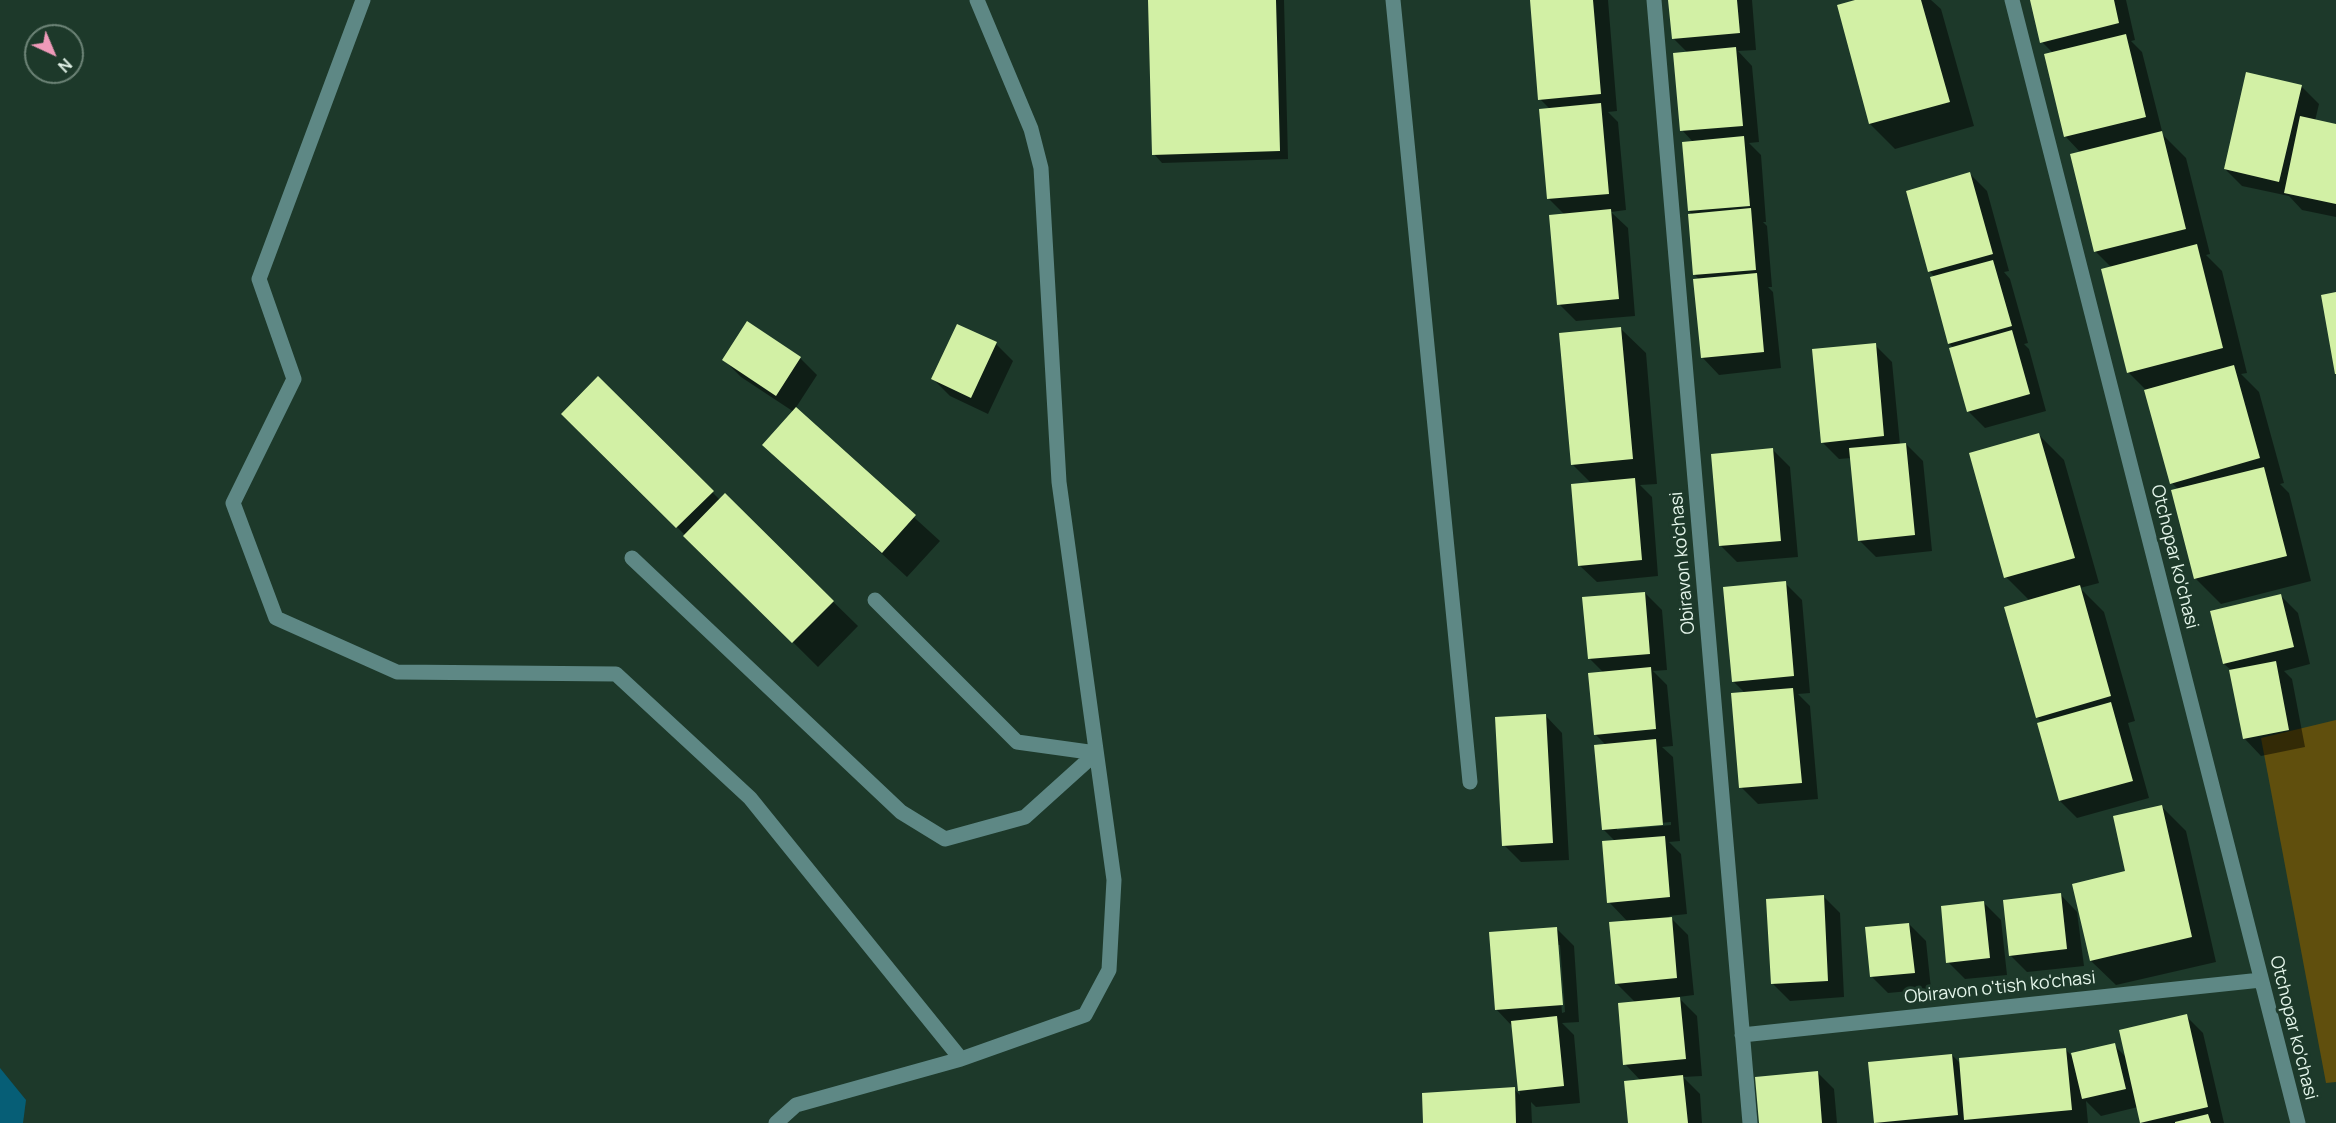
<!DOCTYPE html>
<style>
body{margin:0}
#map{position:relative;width:2336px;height:1123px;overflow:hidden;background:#1d392a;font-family:Manrope,sans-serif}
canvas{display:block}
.north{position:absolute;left:24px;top:24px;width:60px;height:60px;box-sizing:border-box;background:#1d392a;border:2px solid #6d8477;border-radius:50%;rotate:136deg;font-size:16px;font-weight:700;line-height:24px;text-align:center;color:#e4f5ea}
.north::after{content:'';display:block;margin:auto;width:21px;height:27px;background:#ef9ab9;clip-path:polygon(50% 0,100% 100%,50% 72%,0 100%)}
</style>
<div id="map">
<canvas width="2336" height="1123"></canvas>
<div class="north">N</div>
</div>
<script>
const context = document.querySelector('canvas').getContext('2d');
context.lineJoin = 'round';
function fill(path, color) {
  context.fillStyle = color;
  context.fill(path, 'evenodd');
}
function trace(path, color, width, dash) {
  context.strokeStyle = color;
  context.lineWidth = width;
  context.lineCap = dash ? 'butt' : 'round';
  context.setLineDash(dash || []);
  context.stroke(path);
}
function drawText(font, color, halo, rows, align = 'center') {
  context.font = font + ' Manrope,sans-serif';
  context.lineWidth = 6;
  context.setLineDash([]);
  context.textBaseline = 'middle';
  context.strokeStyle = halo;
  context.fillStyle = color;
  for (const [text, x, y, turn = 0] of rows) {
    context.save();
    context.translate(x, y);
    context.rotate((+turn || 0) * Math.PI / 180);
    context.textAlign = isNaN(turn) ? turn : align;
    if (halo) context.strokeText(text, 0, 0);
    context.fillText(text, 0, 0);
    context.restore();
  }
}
fill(new Path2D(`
 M2336 720V1082L2326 1083 2261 738Z`), '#604f0d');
fill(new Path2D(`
 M0 1068 26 1100 23 1123H0Z`), '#065e76');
fill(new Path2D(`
 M1150 0H1284L1288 159 1162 163 1154 154Z
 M1531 0H1608L1617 111 1608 112 1618 122 1626 210 1611 212 1628 228 1635 316 1576 321 1559 304 1565 215 1548 198 1550 109 1540 99Z
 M1670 0H1752L1756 50 1738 51 1752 66 1759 142 1749 143 1761 155 1766 222H1763L1767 226 1772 287H1768L1773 292 1781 368 1719 375 1702 357 1700 280 1695 275 1693 215 1689 211 1693 142 1682 130 1688 53 1673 38Z
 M1861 0H1931L1941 9 1974 126 1895 149 1870 124 1839 6Z
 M2032 0H2126L2135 40 2131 41 2142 52 2163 135 2186 158 2210 254 2206 255 2222 271 2247 373 2241 374 2259 392 2284 483 2280 484 2289 493 2311 581 2221 604 2196 579 2173 491 2179 490 2172 483 2146 390 2128 372 2112 268 2095 251 2081 153 2065 136 2053 53 2042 42Z
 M2248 74 2302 87 2319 104 2315 121 2336 125V217L2302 210 2289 196 2242 186 2225 169Z
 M1970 174 1987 191 2009 271 2004 272 2010 279 2028 343 2024 344 2029 349 2046 411 1985 428 1968 411 1954 348 1949 344 1935 277 1929 271Z
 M1621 329 1646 353 1657 484 1640 485 1652 497 1658 576 1597 582 1579 565 1592 484 1572 464Z
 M996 344 1013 361 988 414 950 396 933 379Z
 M1875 345 1892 362 1900 445 1906 444 1923 461 1932 551 1876 557 1859 540 1851 458 1839 459 1822 442Z
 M800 358 817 375 795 409 940 541 907 577 764 445 794 412 741 377 724 360Z
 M598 378 720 500 725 496 858 626 818 667 563 414Z
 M2039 435 2064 460 2099 583 2080 588 2104 612 2135 721 2128 723 2149 798 2077 818 2060 801 2043 723 2037 717 2030 601 2006 577Z
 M1773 450 1790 467 1798 557 1737 562 1720 545Z
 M1785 583 1802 600 1810 693 1798 694 1810 706 1818 799 1758 804 1741 787 1745 693 1733 681Z
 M1645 593 1662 610 1667 670 1653 671 1667 685 1673 746 1662 747 1673 757 1680 841 1669 842 1681 854 1687 914 1669 916 1688 935 1694 995 1678 997 1697 1016 1702 1076 1683 1077 1700 1094 1702 1123H1630L1641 1081 1625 1064 1636 1003 1617 984 1628 922 1609 902 1615 841 1603 829 1606 745 1595 734 1604 673 1589 658ZM1671 822V825L1617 830V827Z
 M2281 596 2298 613 2310 664 2284 671 2292 679 2305 747 2261 756 2244 738 2231 670 2224 664Z
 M1545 715 1562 733 1569 860 1521 862 1504 845Z
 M2161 806 2186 831 2216 962 2116 985 2091 961 2127 872Z
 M2060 894 2077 912 2084 966 2027 972 2010 955Z
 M1823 896 1840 913 1844 997 1790 1001 1773 984Z
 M1984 903 2001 920 2007 975 1965 979 1948 962Z
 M1909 924 1926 941 1931 989 1888 993 1871 976Z
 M1557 929 1574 946 1579 1022 1562 1023 1574 1035 1580 1103 1536 1107 1531 1102 1532 1123H1425L1514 1089 1520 1095 1513 1027 1496 1009ZM1557 945H1560L1565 1012 1562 1013Z
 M2186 1016 2203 1033 2224 1123H2142L2138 1107 2101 1116 2086 1101 2088 1123H1875L1870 1063 1952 1055 1961 1064 2066 1050 2071 1055 2114 1045 2126 1057Z
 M1817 1072 1834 1089 1837 1123H1761Z`), '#0007');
fill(new Path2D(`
 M1148 0H1276L1280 151 1152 155Z
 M1530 0H1593L1601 94 1538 100Z
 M1668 0H1737L1740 33 1672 39Z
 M1855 0H1921L1950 102 1869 124 1837 5Z
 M2030 0H2114L2119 23 2040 43Z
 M2126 34 2146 117 2064 137 2044 54Z
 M1736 47 1743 126 1680 131 1673 53Z
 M2246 72 2302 85 2279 182 2224 169Z
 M1601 103 1609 194 1547 199 1539 109Z
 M2300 116 2336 124V204L2284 193Z
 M2162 131 2186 229 2094 252 2070 154Z
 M1744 136 1750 206 1688 211 1682 142Z
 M1970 172 1993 254 1928 272 1906 191Z
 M1751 208 1756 270 1693 275 1688 214Z
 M1611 209 1619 299 1557 305 1549 215Z
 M2197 244 2223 348 2127 373 2101 269Z
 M1993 260 2012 326 1948 344 1930 277Z
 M1757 273 1764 352 1701 358 1693 279Z
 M2336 292V374H2335L2321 295Z
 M747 321 801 357 776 396 722 360Z
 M957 324 997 342 971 398 931 379Z
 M1621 327 1633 459 1571 465 1559 333Z
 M2012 330 2030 394 1967 412 1949 348Z
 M1876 343 1884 436 1821 443 1812 349Z
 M2234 365 2260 458 2170 484 2144 390Z
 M598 376 714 491 676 528 561 414Z
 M796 407 916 515 882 553 762 445Z
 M2039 433 2075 558 2004 578 1969 453Z
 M1906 443 1915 535 1858 541 1849 448Z
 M1773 448 1781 541 1719 546 1711 454Z
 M2264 467 2287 556 2194 579 2171 490Z
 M1635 478 1642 560 1578 566 1571 484Z
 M725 493 834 601 792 643 683 536Z
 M1786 581 1794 676 1732 682 1723 587Z
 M2080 585 2111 696 2036 718 2004 607Z
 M1645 592 1650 654 1588 659 1582 597Z
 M2281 594 2294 647 2223 664 2210 611Z
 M2276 661 2289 730 2243 739 2229 670Z
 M1651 667 1656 729 1594 735 1588 673Z
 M1793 688 1802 783 1739 788 1731 693Z
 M2111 702 2133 781 2059 801 2037 723Z
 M1546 714 1553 843 1502 846 1495 717Z
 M1656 739 1663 825 1602 830 1594 745Z
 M2162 805 2192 937 2090 961 2072 884 2125 871 2113 816Z
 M1665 836 1670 897 1607 903 1602 841Z
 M2061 893 2067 949 2009 956 2003 900Z
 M1824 895 1828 981 1771 984 1766 899Z
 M1984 901 1990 958 1946 963 1941 906Z
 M1672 917 1677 978 1615 984 1609 922Z
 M1909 923 1915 973 1870 977 1865 927Z
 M1557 927 1563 1005 1495 1010 1489 932Z
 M1680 997 1686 1059 1623 1065 1618 1003Z
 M2187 1014 2208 1107 2140 1123 2119 1030Z
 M1557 1016 1564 1086 1518 1091 1511 1021Z
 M2115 1043 2126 1089 2082 1099 2071 1053Z
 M2066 1048 2072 1110 1964 1120 1959 1058Z
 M1952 1054 1958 1115 1874 1123 1868 1062Z
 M1818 1071 1822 1123H1759L1755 1077Z
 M1683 1075 1688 1123H1628L1624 1081Z
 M1515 1087 1516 1123H1423L1422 1093Z
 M2208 1114 2211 1123H2175V1122Z`), '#d2f0a5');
trace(new Path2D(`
 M363 0 259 279 294 379 233 503 276 618 397 672 616 674 750 798 961 1059
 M1393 0 1470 782
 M1654 0 1750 1123
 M2012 0 2298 1123
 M632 558 901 812 945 839 1025 817 1096 753 1017 742 875 600
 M1742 1035 2261 980
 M776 1123 796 1105 961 1059 1085 1015 1109 970 1114 880 1059 482 1041 168 1031 129 977 0`), '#5e8885', 15);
drawText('18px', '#e4f5ea', '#1d392a', [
 ["Otchopar ko'chasi",2174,557,76],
 ["Obiravon ko'chasi",1683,563,-95],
 ["Obiravon o'tish ko'chasi",2000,988,-6],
 ["Otchopar ko'chasi",2293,1028,76]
]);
</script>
